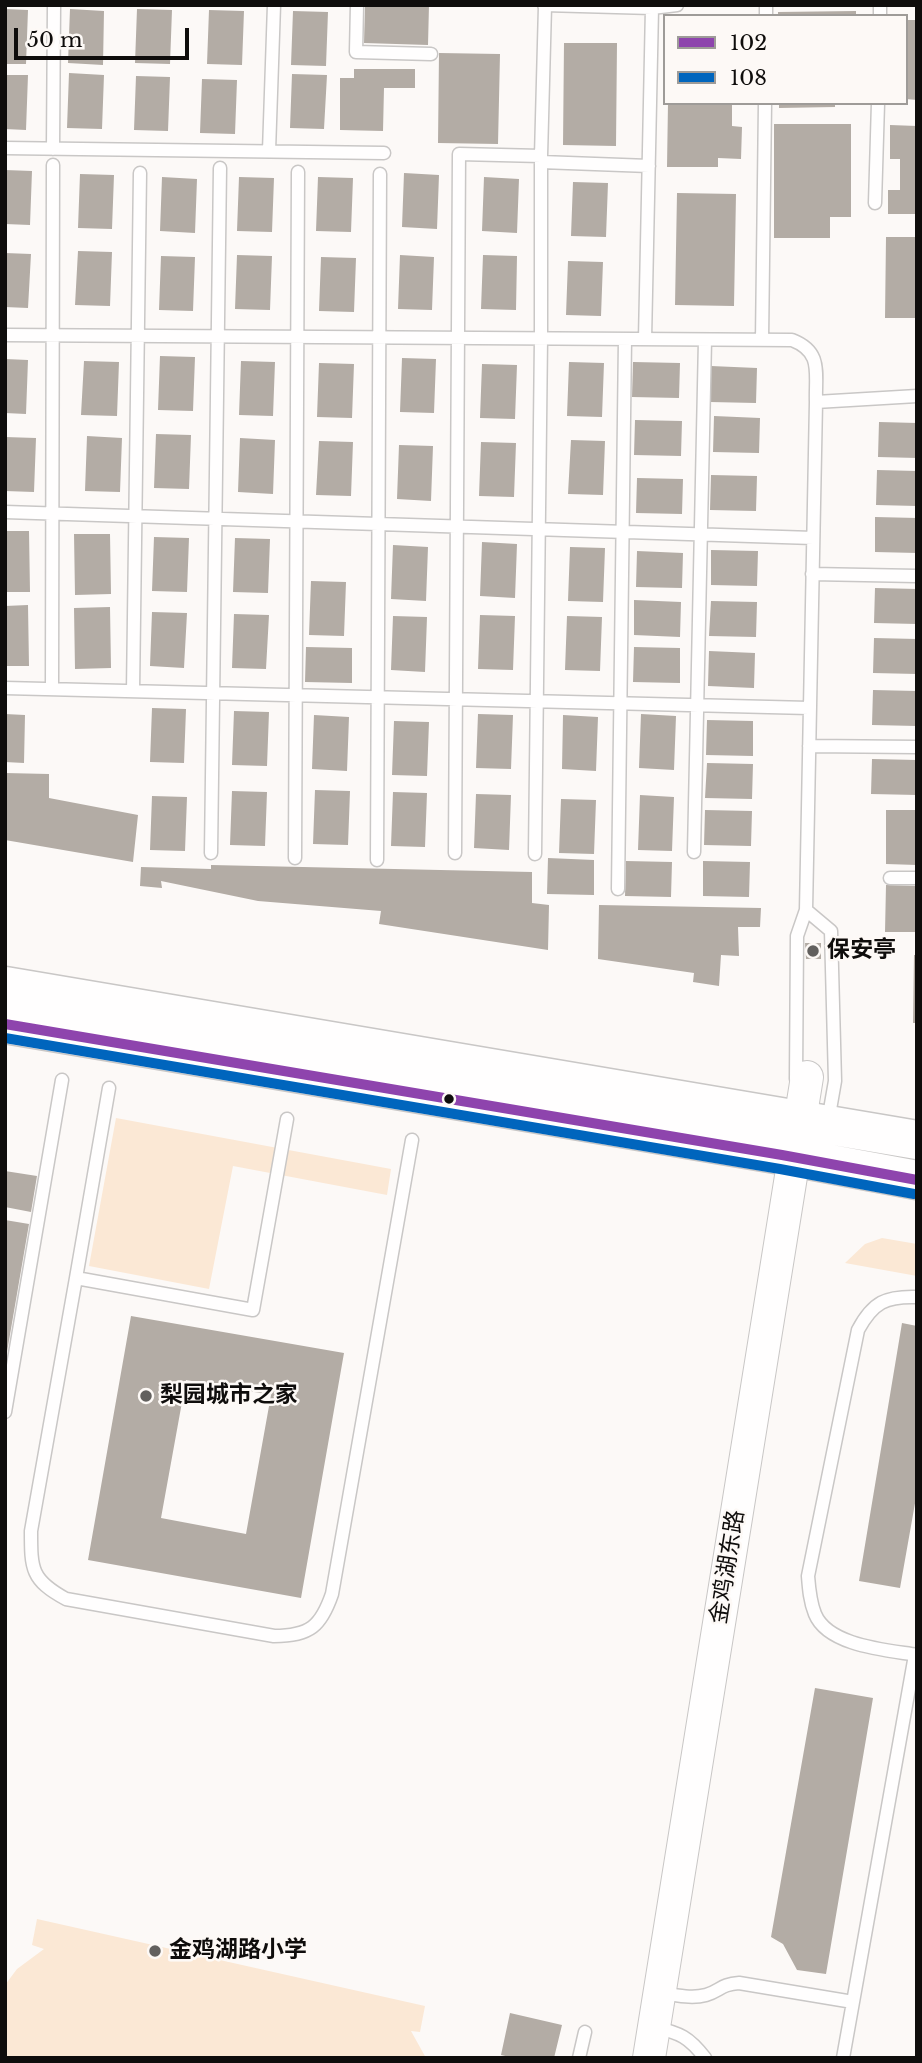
<!DOCTYPE html>
<meta charset="utf-8">
<style>
body{margin:0}
#map{position:relative;width:922px;height:2063px;overflow:hidden;background:#fcf9f7;font-family:"Libre Baskerville",serif}
canvas{display:block}
.frame{position:absolute;inset:0;border:7px solid #0f0d0c;pointer-events:none}
.legend{position:absolute;left:663px;top:14px;width:245px;height:91px;box-sizing:border-box;background:#fdf9f6;border:2px solid #9e9b98;margin:0;padding:9px 12px;list-style:none;font-size:21px;color:#0f0d0c}
.legend li{display:flex;align-items:center;gap:14px;height:35px}
.legend b{width:35px;border:2px solid #9e9b98}
.scale{position:absolute;left:14px;top:28px;width:175px;height:32px;box-sizing:border-box;border:4px solid #0f0d0c;border-top:0;padding-left:9px;font-size:21px;line-height:24px;white-space:nowrap;color:#0f0d0c;-webkit-text-stroke:5px #fdf9f6;paint-order:stroke}
</style>
<div id="map">
<canvas width="922" height="2063"></canvas>
<div class="frame"></div>
<ul class="legend">
<li><b style="height:9px;background:#8e44ad"></b>102</li>
<li><b style="height:9px;background:#0065bd"></b>108</li>
</ul>
<div class="scale">50 m</div>
</div>
<script>
const context = document.querySelector('canvas').getContext('2d');
context.lineJoin = 'round';
function fill(path, color) {
  context.fillStyle = color;
  context.fill(path, 'evenodd');
}
function trace(path, color, width, dash) {
  context.strokeStyle = color;
  context.lineWidth = width;
  context.lineCap = dash ? 'butt' : 'round';
  context.setLineDash(dash || []);
  context.stroke(path);
}
function drawText(font, color, halo, rows, align = 'center') {
  context.font = font + ' "Libre Baskerville","Noto Sans SC",serif';
  context.lineWidth = 5;
  context.setLineDash([]);
  context.textBaseline = 'middle';
  context.strokeStyle = halo;
  context.fillStyle = color;
  for (const [text, x, y, turn = 0] of rows) {
    context.save();
    context.translate(x, y);
    context.rotate((+turn || 0) * Math.PI / 180);
    context.textAlign = isNaN(turn) ? turn : align;
    if (halo) context.strokeText(text, 0, 0);
    context.fillText(text, 0, 0);
    context.restore();
  }
}
fill(new Path2D(`
 M116 1118 391 1169 387 1195 233 1166 209 1289 89 1266Z
 M882 1238 917 1244V1276L845 1263 865 1244Z
 M37 1919 425 2006 420 2032 411 2031 426 2058H5V1985L17 1969 44 1949 32 1945Z`), '#fbe8d5');
fill(new Path2D(`
 M365 5H429L428 45 364 43Z
 M5 9 28 10 26 64H5Z
 M70 9 104 11 103 65 68 63Z
 M137 9 172 10 170 64 135 63Z
 M209 10 244 11 242 65 207 64Z
 M293 11 328 12 326 66 291 65Z
 M856 11V16H778V12Z
 M906 20H917V100L906 99Z
 M564 43H617L616 146 563 145Z
 M439 53 500 54 498 144 438 143Z
 M354 69H415V88H384L383 131 340 130V78H354Z
 M69 73 104 75 102 129 67 128Z
 M292 74 327 75 324 129 290 128Z
 M5 75H28L26 130 5 129Z
 M136 76 170 77 168 131 134 130Z
 M202 79 237 80 235 134 200 133Z
 M668 103H732V126L742 127 741 159 718 158V167H667Z
 M779 103H835V107L779 108Z
 M774 124H851V217H830V238H774Z
 M890 125 917 126V214H888V190H900V159H890Z
 M5 170 32 171 30 225 5 224Z
 M404 173 439 175 437 229 402 227Z
 M80 174 114 175 112 229 78 228Z
 M162 177 197 179 195 233 160 231Z
 M239 177 274 178 272 232 237 231Z
 M318 177 353 178 351 232 316 231Z
 M484 177 519 179 517 233 482 231Z
 M573 182 608 183 606 237 571 236Z
 M677 193 736 194 734 306 675 305Z
 M886 237H917V318H885Z
 M78 251 112 252 110 306 75 305Z
 M5 253 31 254 28 308 5 307Z
 M237 255 272 256 270 310 235 309Z
 M400 255 434 257 432 310 398 309Z
 M483 255 517 256 516 310 481 309Z
 M161 256 195 257 193 311 159 310Z
 M321 257 356 258 354 312 319 311Z
 M568 261 603 262 601 316 566 315Z
 M160 356 195 357 193 411 158 410Z
 M402 358 436 359 434 413 400 412Z
 M5 359 28 360 26 414 5 413Z
 M84 361 119 362 117 416 81 415Z
 M241 361 275 362 273 416 239 415Z
 M569 362 604 363 602 417 567 416Z
 M633 362 680 363 679 398 632 397Z
 M319 363 354 364 352 418 317 417Z
 M482 364 517 365 515 419 480 418Z
 M711 366 757 368 756 403 710 402Z
 M714 416 760 418 759 453 713 452Z
 M635 420 682 421 681 456 634 455Z
 M879 422 917 423V458L878 457Z
 M156 434 191 435 189 489 154 488Z
 M87 436 122 438 120 492 85 491Z
 M5 437 36 438 34 492 5 491Z
 M240 438 275 440 273 494 238 492Z
 M571 440 605 441 603 495 568 494Z
 M319 441 353 442 351 496 316 495Z
 M481 442 516 443 514 497 479 496Z
 M399 445 433 446 431 501 397 499Z
 M877 470 917 471V506L876 505Z
 M711 475 757 476 756 511 710 510Z
 M637 478 683 479 682 514 636 513Z
 M875 517 917 518V553L875 552Z
 M5 531H29L30 592H5Z
 M74 534H110L111 594 75 595Z
 M154 537 189 538 187 592 152 591Z
 M235 538 270 539 268 593 233 592Z
 M482 542 517 544 515 598 480 596Z
 M393 545 428 547 426 601 391 599Z
 M570 547 605 548 603 602 568 601Z
 M711 550 758 551 757 586 711 585Z
 M637 551 683 553 682 588 636 587Z
 M311 581 346 582 344 636 309 635Z
 M875 588 917 589V624L874 623Z
 M634 600 681 602 680 637 634 635Z
 M711 601 757 602 756 637 709 636Z
 M28 605 29 666H5V606Z
 M110 607 111 668 75 669 74 608Z
 M152 612 187 613 184 668 150 666Z
 M234 614 269 615 266 669 232 668Z
 M480 615 515 616 513 670 478 669Z
 M393 616 427 617 425 672 391 670Z
 M567 616 602 617 600 671 565 670Z
 M874 638 917 639V674L873 673Z
 M306 647 352 648V683L305 682Z
 M634 647 680 648V683L633 682Z
 M709 651 755 653 754 688 708 686Z
 M873 690 917 691V726L872 725Z
 M152 708 186 709 184 763 150 762Z
 M234 711 269 712 267 766 232 765Z
 M5 714 25 715 24 763 5 762Z
 M478 714 513 715 511 769 476 768Z
 M641 714 676 716 674 770 639 768Z
 M314 715 349 717 347 771 312 769Z
 M563 715 598 717 596 771 562 769Z
 M707 720 753 721V756L706 755Z
 M394 721 429 722 427 776 392 775Z
 M872 759 917 760V795L871 794Z
 M707 763 753 764 752 799 705 798Z
 M5 773 49 774V798L138 815 133 862 5 840Z
 M315 790 350 791 348 845 313 844Z
 M232 791 267 792 265 846 230 845Z
 M393 792 427 793 425 847 391 846Z
 M476 794 511 795 509 850 474 848Z
 M640 795 674 797 672 851 638 850Z
 M152 796 187 797 185 851 150 850Z
 M561 799 596 800 594 854 559 853Z
 M705 810 752 811 751 846 704 845Z
 M886 810H917V865L886 864Z
 M548 858 594 860V895L547 894Z
 M626 861 672 862 671 897 625 896Z
 M703 861 750 862 749 897 703 896Z
 M211 865 532 872V903L549 905 548 950 379 924 381 911 258 901 161 881 162 888 140 886 141 867 211 869Z
 M886 885 917 886V932H885Z
 M599 905 761 908 760 927H738L739 956 721 955 719 986 693 982 694 973 598 959Z
 M805 943H821V959H806Z
 M914 955H917V1023H913Z
 M5 1171 37 1176 31 1212 5 1207Z
 M5 1220 29 1224 7 1352H5Z
 M131 1316 344 1353 301 1598 88 1560ZM186 1380 271 1395 246 1534 161 1518Z
 M902 1323 917 1326V1492L900 1588 859 1581Z
 M815 1688 873 1698 826 1974 797 1970 783 1944 771 1937Z
 M510 2013 562 2025 554 2058H514L501 2055Z`), '#b3aca5');
const service = new Path2D(`
 M357 5 356 52 431 54
 M544 5 652 8 677 5
 M766 16V5
 M880 16V5
 M5 148 384 153
 M53 149 54 5
 M269 151 274 5
 M541 162 649 166
 M875 203 878 103
 M5 335 792 340C823 352 815 373 816 402L806 910
 M645 339 652 8
 M762 340 765 103
 M816 402 917 396
 M5 512 813 538
 M812 574 917 576
 M5 688 809 708
 M52 689 53 165
 M133 691 140 173
 M809 746 917 747
 M694 852 705 340
 M211 853 220 168
 M455 853 459 154 541 156
 M535 854 541 338V156L545 6
 M295 858 298 172
 M377 860 380 174
 M890 878H917
 M618 889 625 339
 M796 1079 797 936 806 910 831 931 835 1081 828 1121
 M287 1119 253 1310 76 1278 31 1531C31 1569 31 1580 66 1599L274 1636C310 1636 321 1626 332 1594L412 1140
 M76 1278 109 1088
 M917 1297C886 1296 873 1302 858 1330L808 1576C809 1589 810 1602 815 1614 828 1646 887 1650 917 1655
 M5 1412 62 1080
 M659 1992C675 1995 691 1999 706 1995 720 1991 721 1984 739 1983L853 2002
 M654 2027C680 2033 689 2037 705 2058
 M579 2058 585 2032
 M843 2058 915 1655`);
const tertiary = new Path2D(`
 M649 2058 807 1077`);
const trunk = new Path2D(`
 M5 986 917 1140
 M5 1024 782 1155 917 1180`);
trace(service, '#c9c7c6', 15);
trace(tertiary, '#c9c7c6', 34);
trace(trunk, '#c9c7c6', 41);
trace(service, '#fffefe', 12);
trace(tertiary, '#fffefe', 32);
trace(trunk, '#fffefe', 38);
trace(new Path2D(`
 M5 1024 782 1155 917 1180`), '#8e44ad', 10);
trace(new Path2D(`
 M5 1038 780 1169 914 1194`), '#0065bd', 10);
for (const [x, y, r, color] of [
 [813,951,7,"#62605e"],
 [449,1099,6,"#0f0d0c"],
 [146,1396,7,"#62605e"],
 [155,1951,7,"#62605e"]
]) {
  const dot = new Path2D();
  dot.arc(x, y, r, 0, 2 * Math.PI);
  context.fillStyle = color;
  context.fill(dot);
  trace(dot, '#fdf9f6', 2.5);
}
drawText('bold 23px', '#0f0d0c', '#fdf9f6', [
 ["保安亭",827,951],
 ["梨园城市之家",160,1396],
 ["金鸡湖路小学",169,1951]
], 'left');
drawText('23px', '#0f0d0c', '#fdf9f6', [
 ["金鸡湖东路",728,1567,-81]
]);
</script>
